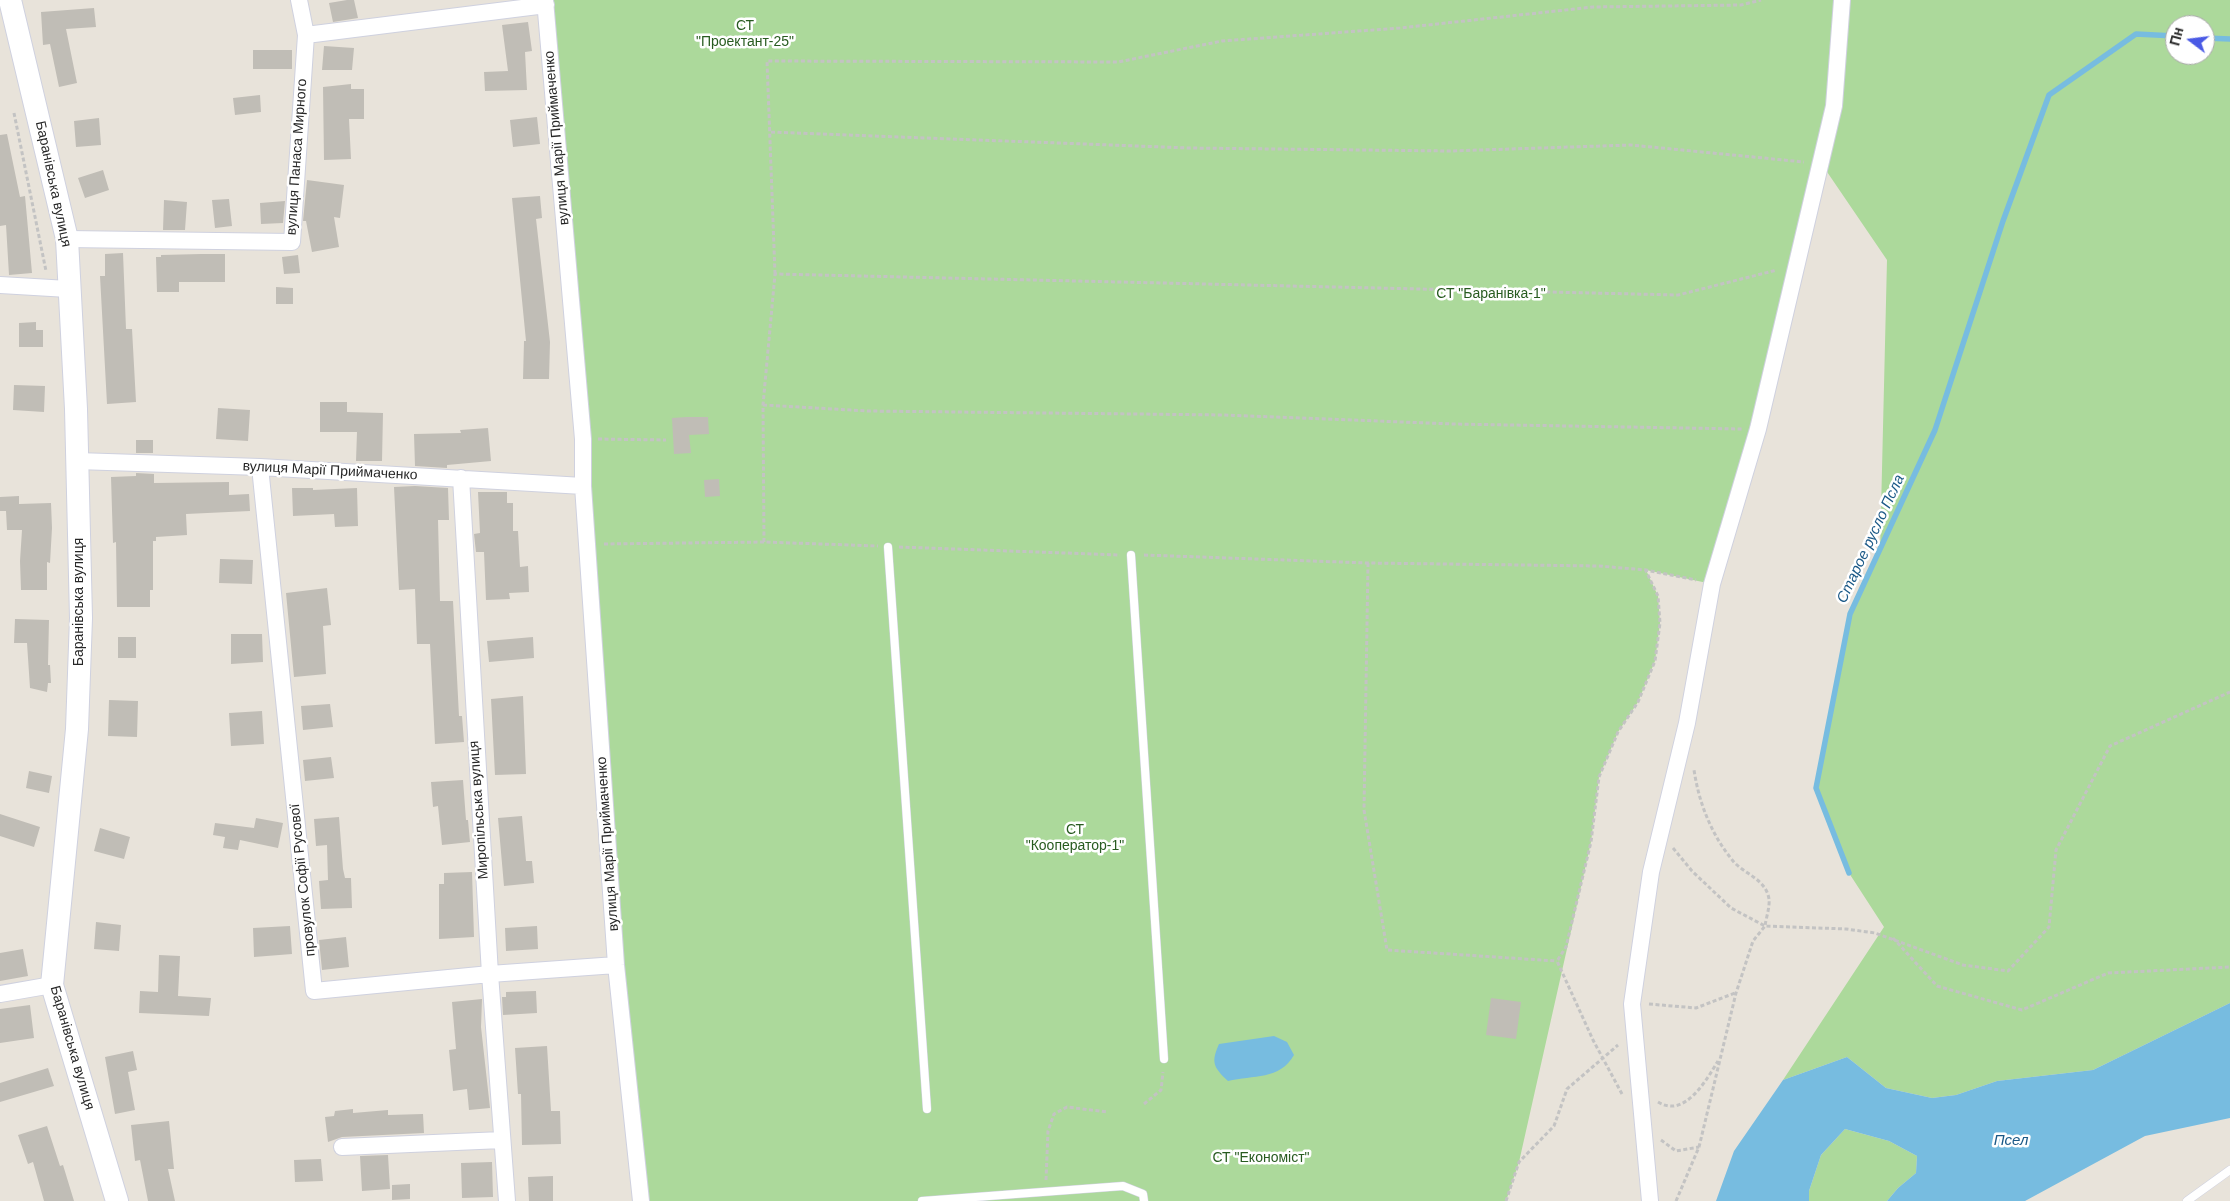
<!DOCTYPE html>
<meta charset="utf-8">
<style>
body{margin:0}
#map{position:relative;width:2230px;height:1201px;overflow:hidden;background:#e8e3da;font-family:Arial,sans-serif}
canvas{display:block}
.north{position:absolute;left:2165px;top:15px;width:50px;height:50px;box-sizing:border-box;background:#fff;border:1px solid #a9a9a9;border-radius:50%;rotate:285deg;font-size:14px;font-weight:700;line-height:20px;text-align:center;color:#272727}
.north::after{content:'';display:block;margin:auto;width:18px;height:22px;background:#4a5ae5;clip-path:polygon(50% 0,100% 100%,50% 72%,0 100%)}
</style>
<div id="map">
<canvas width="2230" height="1201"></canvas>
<div class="north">Пн</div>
</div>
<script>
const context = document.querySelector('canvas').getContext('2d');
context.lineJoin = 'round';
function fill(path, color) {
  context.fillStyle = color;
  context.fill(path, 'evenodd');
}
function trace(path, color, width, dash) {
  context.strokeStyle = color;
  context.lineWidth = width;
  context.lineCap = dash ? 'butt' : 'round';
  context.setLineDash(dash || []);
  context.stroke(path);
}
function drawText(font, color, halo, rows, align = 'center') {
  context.font = font + ' Arial,sans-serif';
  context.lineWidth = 5;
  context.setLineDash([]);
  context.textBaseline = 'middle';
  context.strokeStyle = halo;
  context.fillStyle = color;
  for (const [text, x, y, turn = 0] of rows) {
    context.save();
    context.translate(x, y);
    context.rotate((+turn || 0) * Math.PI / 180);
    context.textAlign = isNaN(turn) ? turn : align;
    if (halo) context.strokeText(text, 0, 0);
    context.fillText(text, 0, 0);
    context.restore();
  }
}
fill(new Path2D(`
 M545 0H2230V1003L2093 1070 1997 1081 1956 1095 1932 1098 1886 1088 1847 1057 1783 1080 1884 927 1849 873 1816 788 1850 614 1880 553 1887 260 1821 163 1712 584 1646 570 1658 596 1660 623 1655 661 1638 702 1618 732 1599 777 1591 842 1519 1162 1506 1201H641ZM2175 25H2205V55H2175Z
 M1845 1129 1889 1141 1917 1156 1916 1173 1898 1188 1887 1201H1809V1191L1821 1155Z`), '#acd99b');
fill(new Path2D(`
 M2230 1003V1118L2145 1136 2025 1201H1887L1898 1188 1916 1173 1917 1156 1889 1141 1845 1129 1821 1155 1809 1191V1201H1716L1734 1151 1783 1080 1847 1057 1886 1088 1932 1098 1956 1095 1997 1081 2093 1070Z
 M1274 1036 1287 1042 1294 1055C1280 1080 1253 1075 1228 1081 1213 1067 1211 1062 1219 1044Z`), '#77bce0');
trace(new Path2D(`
 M2205 38 2230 39
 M1849 873 1816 788 1850 614 1935 430 2003 221 2049 95 2136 34 2175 36`), '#77bce0', 5.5);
fill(new Path2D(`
 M347 0H354L358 18 333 22 329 3Z
 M94 8 96 27 66 29 77 83 59 87 50 44 43 45 41 12Z
 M528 22 532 51 525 52 527 90 485 91 484 72 508 71 502 25Z
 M324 46 354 48 352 70H322Z
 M253 50H292V69H253Z
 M351 84V89H364V119H349L351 159 324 160 323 87Z
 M260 95 261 112 235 115 233 98Z
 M537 117 540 144 513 147 510 120Z
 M99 118 101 145 76 147 74 121Z
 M7 134 20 197 25 196 32 273 9 275 6 225 0 226V135Z
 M103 170 109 190 85 198 78 178Z
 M307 180 344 185 340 218 334 217 339 247 312 252 306 221H303Z
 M540 196 542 218 536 219 550 342 549 379H523L524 341H526L512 198Z
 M229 199 232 226 215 228 212 200Z
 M164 200 187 202 185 230H163Z
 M285 201 283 223 261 224 260 203Z
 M123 253 126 329H132L136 402 107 404 100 276H105V254Z
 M201 254H225V282H179V292H157L156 257H161V255Z
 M298 255 300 273 284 274 282 257Z
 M276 287 293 288V304H276Z
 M36 322V330H43V347H19V323Z
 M14 385 45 386 44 412 13 410Z
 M320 402H347V412L383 413 382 461H356L357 432H320Z
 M218 408 250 410 248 441 216 439Z
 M687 417H708L709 434 689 435 691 453 674 454 672 418Z
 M488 428 491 461 447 465V468L415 466 414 434 461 433 460 430Z
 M136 440H153V453H136Z
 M136 473 154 474V483L229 482V495L249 494 250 511 186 514 187 535 156 537V541H153V590H150V607H117L116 542 113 543 111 477 136 476Z
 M719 479 720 496 705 497 704 480Z
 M415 486 448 488 449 520H438L440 601H453L459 716H462L464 742 435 744 430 644H417L415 589 399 590 394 487Z
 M292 488H313V490L357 488 358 526 335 527 334 514 293 516Z
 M478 492H507V503H513V531H518L520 567 528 566 529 592 509 593 510 599 486 600 484 552H476L474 534 480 533Z
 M19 496V504L51 503 52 528 50 563 47 562V590H21L20 561 22 530H7L6 511H0V497Z
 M220 559 253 560 252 584 219 583Z
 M327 588 331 625 323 626 326 674 294 677 286 593Z
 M15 619 49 620 48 665H50L51 683H48L47 692 30 688 27 643H14Z
 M231 634H262L263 662 231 664Z
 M118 637H136V658H118Z
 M533 637 534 658 489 662 487 641Z
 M523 696 526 774 495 775 491 699Z
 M109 700 138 701 137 737 108 736Z
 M330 704 333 727 303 730 301 706Z
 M262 711 264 744 231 746 229 713Z
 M331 757 334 778 305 781 303 760Z
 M29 771 52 776 49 793 26 788Z
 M463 780 466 820H468L470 842 442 845 438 806 433 807 431 782Z
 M0 814 40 827 34 847 0 836Z
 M522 816 526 861H532L534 883 504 886 498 818Z
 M339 817 343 869 345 878H351L352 908 321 909 319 881 328 880 327 845 316 846 314 819Z
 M256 818 283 823 278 848 240 840 238 850 223 848 225 837 213 835 215 823 254 828Z
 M100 828 130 837 124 859 94 851Z
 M472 872 474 937 439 939V884H444V873Z
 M96 922 121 925 119 951 94 949Z
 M290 926 292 954 254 957 253 928Z
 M537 926 538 949 506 951 505 928Z
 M346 937 349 967 322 970 319 940Z
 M23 949 28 976 0 981V953Z
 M159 955 180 956 178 996 211 998 209 1016 139 1013 140 991 158 992Z
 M536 991 537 1013 503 1015 502 997H506V992Z
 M1491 998 1521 1002 1516 1039 1486 1035Z
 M482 999 481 1027 490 1108 469 1110 467 1089 453 1091 449 1050 456 1049 452 1002Z
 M30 1005 34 1038 0 1043V1009Z
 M547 1046 551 1111H560L561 1144 522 1145 521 1094H518L515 1048Z
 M133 1051 137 1070 128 1072 135 1110 115 1114 105 1057Z
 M48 1068 54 1086 0 1102V1083Z
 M353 1109V1113L388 1110V1115L423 1114 424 1133 342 1137 328 1142 325 1117 334 1116 335 1111Z
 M169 1121 174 1169H168L175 1201H148L140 1160 135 1161 131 1125Z
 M47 1126 60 1166 63 1165 74 1201H44L33 1162 28 1164 18 1135Z
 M388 1155 390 1189 362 1191 360 1156Z
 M321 1159 323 1181 295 1182 294 1160Z
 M492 1162 493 1197 462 1198 461 1163Z
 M553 1176V1201H529L528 1177Z
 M410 1184V1199L392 1200V1185Z`), '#c0bdb6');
const service = new Path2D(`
 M888 547 927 1109
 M1131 555 1164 1059
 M922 1201 1123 1186 1143 1194 1144 1201
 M2187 1201 2230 1170`);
const minor = new Path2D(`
 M545 0 583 439V486L616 965 641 1201
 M306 35 546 5
 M67 239 292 242 306 35 299 0
 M0 285 68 289
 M77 461 260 467 583 486
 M260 467 314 991 490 974 616 965
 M461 478 490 974 507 1201
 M0 994 52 985
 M342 1147 502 1140
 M1650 1201 1632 1004 1651 872 1687 723 1712 584 1758 429 1834 106 1842 0`);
const secondary = new Path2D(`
 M10 0 67 239 76 409 81 618 77 729 52 985 117 1201`);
trace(service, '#cfd1df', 9);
trace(minor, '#cfd1df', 18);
trace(secondary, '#cfd1df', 24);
trace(new Path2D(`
 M14 113 46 271
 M771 132 1188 148 1450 151 1631 145 1804 162
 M775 274 767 61 1118 62 1222 41 1400 28 1593 7 1741 5 1761 0
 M763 405 867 411 1225 415 1453 424 1742 429
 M598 439 666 440
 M764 542 763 405 775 274 1678 295 1777 270
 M604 544 764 542 878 546
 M899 547 1120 555
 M1144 555 1368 563 1599 566 1646 570 1696 580
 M1368 563 1364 810 1387 950 1557 961
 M1673 848 1692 871 1731 908 1765 926C1766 918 1770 907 1769 899 1766 879 1744 874 1733 861 1711 834 1699 803 1694 770
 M1893 938 1937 986 2022 1010 2108 973 2230 967
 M1649 1004 1696 1008 1735 993
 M1622 1094 1593 1040 1557 961 1566 947 1591 842 1599 777 1618 732 1638 702 1655 661 1660 623 1658 596 1646 571
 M1658 1102C1685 1119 1707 1079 1718 1061
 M1144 1104 1161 1090 1163 1072
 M1661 1140 1676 1151 1699 1147
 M1046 1180 1048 1131 1054 1114 1067 1107 1107 1112
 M1506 1201 1519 1162 1554 1126 1567 1089 1618 1045
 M1676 1201 1699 1147 1736 993 1753 941 1765 926 1846 929 1875 933 1963 965 2008 971 2049 927 2056 850 2110 746 2230 692`), '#c3c3c3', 3, [4, 2.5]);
trace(service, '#fff', 8);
trace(minor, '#fff', 16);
trace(secondary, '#fff', 22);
drawText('14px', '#285b20', '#fff', [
 ["СТ",745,26],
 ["\"Проектант-25\"",745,42],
 ["СТ \"Баранівка-1\"",1491,294],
 ["СТ",1075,830],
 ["\"Кооператор-1\"",1075,846],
 ["СТ \"Економіст\"",1261,1158]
]);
drawText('14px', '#272727', '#fff', [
 ["вулиця Марії Приймаченко",557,138,-95],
 ["вулиця Панаса Мирного",297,157,-86],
 ["Баранівська вулиця",53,184,78],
 ["вулиця Марії Приймаченко",330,471,3],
 ["Баранівська вулиця",79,602,-90],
 ["Миропільська вулиця",479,810,-94],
 ["вулиця Марії Приймаченко",608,844,-94],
 ["провулок Софії Русової",303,880,-96],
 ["Баранівська вулиця",72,1048,74]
]);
drawText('italic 15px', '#1b5987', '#fff', [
 ["Старое русло Псла",1871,539,-65],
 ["Псел",2011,1141]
]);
</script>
